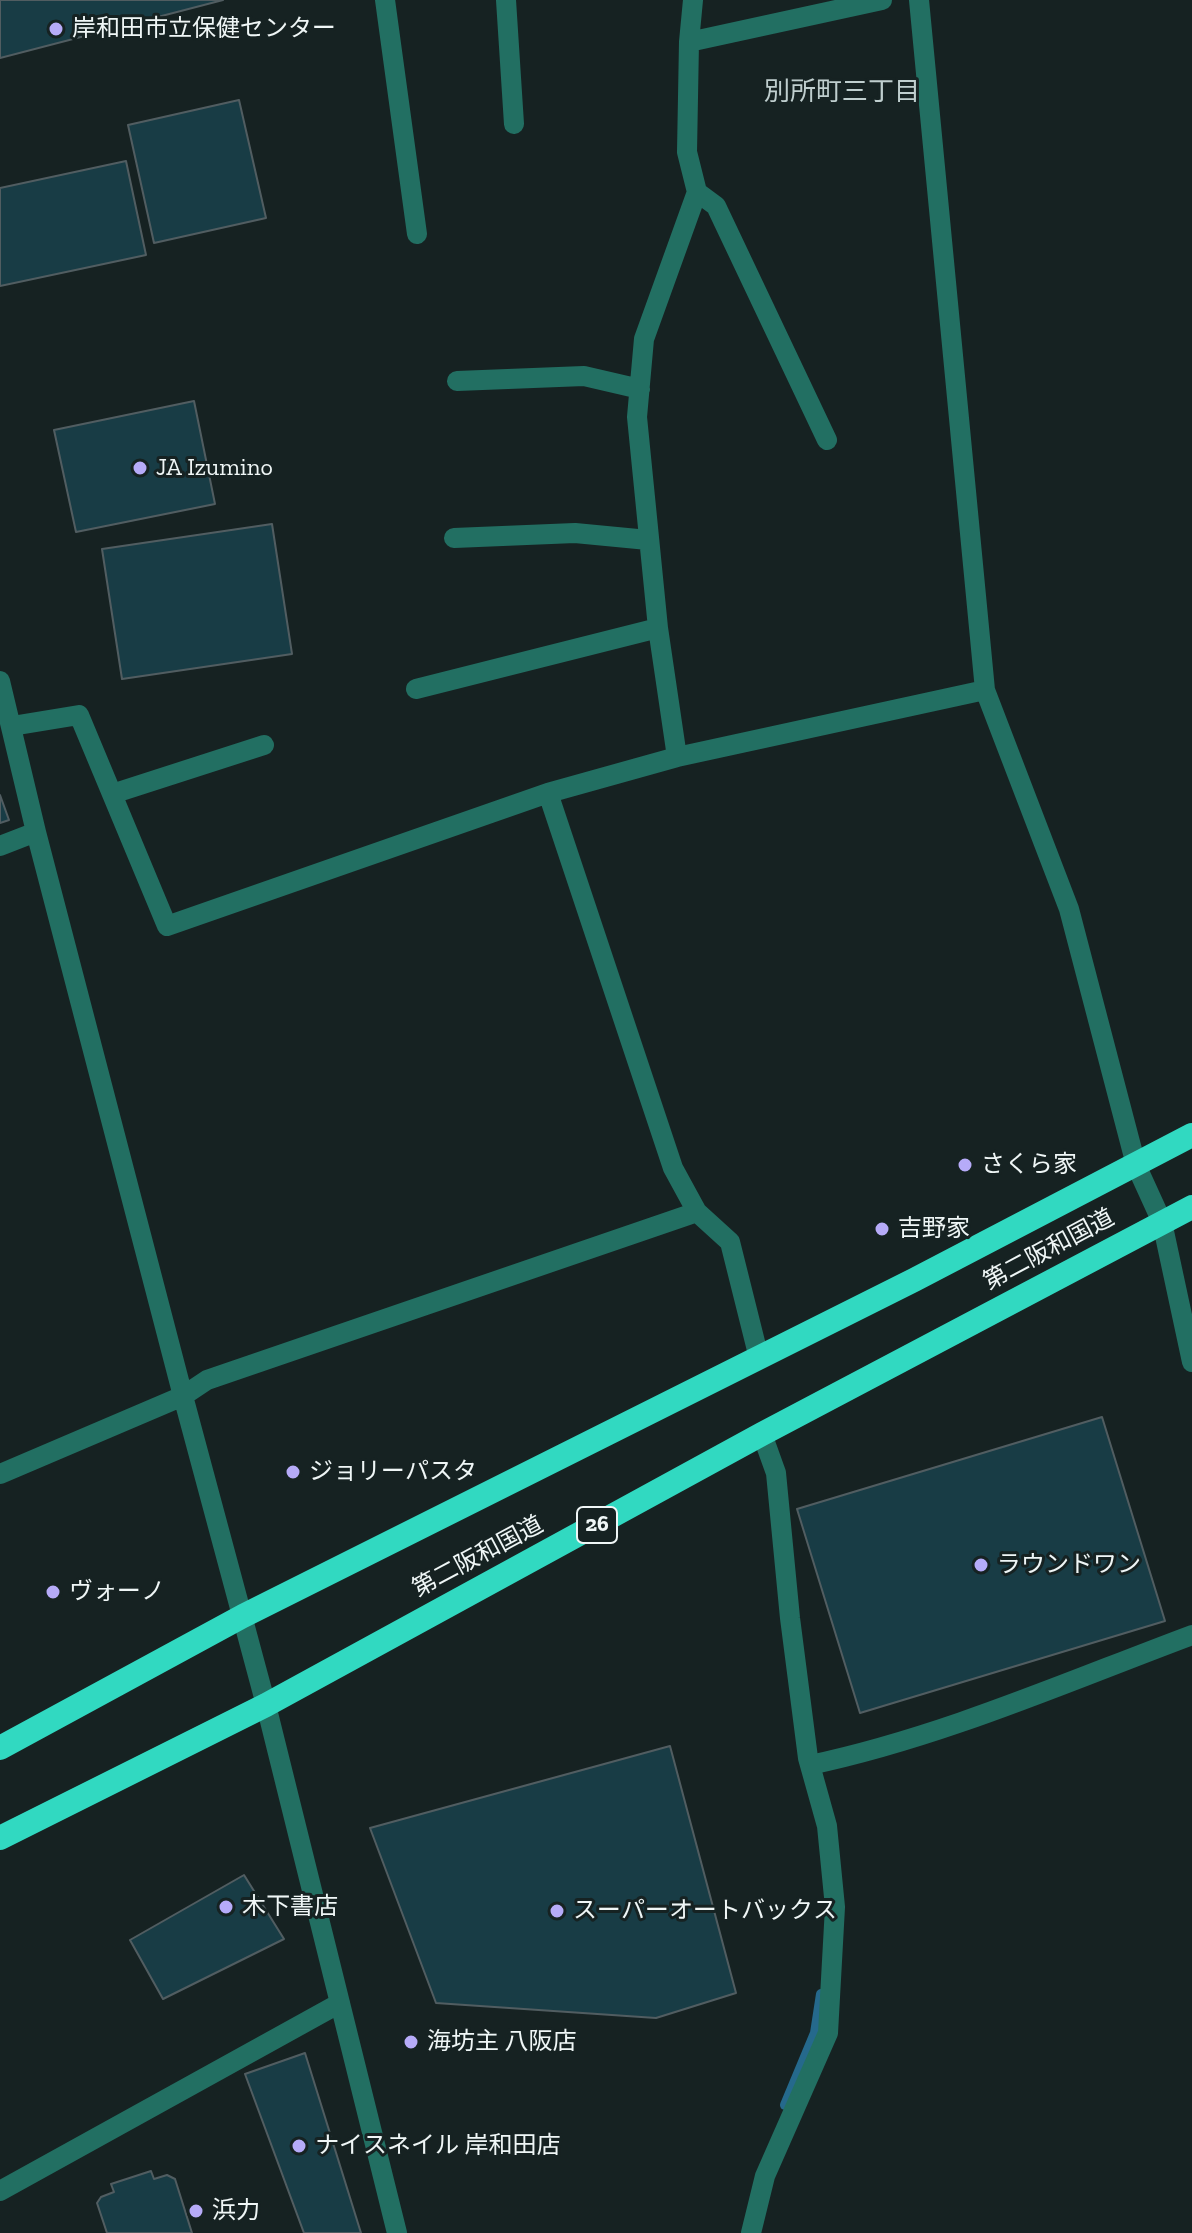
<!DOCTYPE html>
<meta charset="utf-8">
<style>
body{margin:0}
canvas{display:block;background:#162222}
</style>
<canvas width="1192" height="2233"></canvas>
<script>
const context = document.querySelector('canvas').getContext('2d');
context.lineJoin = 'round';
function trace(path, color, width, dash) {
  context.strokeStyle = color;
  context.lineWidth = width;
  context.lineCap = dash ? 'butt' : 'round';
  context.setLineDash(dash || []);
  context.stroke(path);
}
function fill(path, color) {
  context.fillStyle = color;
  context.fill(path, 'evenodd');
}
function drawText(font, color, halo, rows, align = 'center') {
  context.font = font + ' "Zilla Slab","Noto Sans JP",serif';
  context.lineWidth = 6;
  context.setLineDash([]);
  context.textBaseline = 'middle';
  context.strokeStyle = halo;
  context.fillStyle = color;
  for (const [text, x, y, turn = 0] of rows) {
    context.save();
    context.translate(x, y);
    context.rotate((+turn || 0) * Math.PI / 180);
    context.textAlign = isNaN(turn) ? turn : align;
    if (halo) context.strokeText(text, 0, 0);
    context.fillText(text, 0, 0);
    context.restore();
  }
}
trace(new Path2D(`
 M785 2105 815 2033 821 1994`), '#25698c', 10);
const building = new Path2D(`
 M0 0H223L0 58Z
 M239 100 266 218 154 243 128 125Z
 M126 161 146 255 0 286V188Z
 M194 401 215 504 76 532 54 430Z
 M272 524 292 654 122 679 102 549Z
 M0 795 9 820 0 823Z
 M1102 1417 1165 1621 860 1713 797 1509Z
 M670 1746 736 1993 656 2018 436 2003 370 1828Z
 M244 1875 284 1939 163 1999 130 1940Z
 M305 2053 361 2233H304L245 2074Z
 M151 2171 154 2179 167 2175 175 2179 192 2233H107L97 2203 101 2197 114 2192 111 2184Z`);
fill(building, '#183c45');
trace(building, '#515d61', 2);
trace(new Path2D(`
 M385 0 417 234
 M506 0 514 124
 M919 0 985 690 1069 909 1136 1165 1162 1222 1192 1362
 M689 42 882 0
 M697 192 716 206 827 440
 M457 381 584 376 640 389
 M454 538 575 533 648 540
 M0 681 36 832 183 1396 266 1705 397 2233
 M416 689 658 628
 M12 726 79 715 167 926 548 793 677 757 985 690
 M677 757 658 628 637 417 644 339 697 192 687 152 689 42 693 0
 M548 793 673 1168 697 1212 730 1242 759 1358
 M112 794 264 745
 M0 846 36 832
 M0 1474 183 1396 207 1380 697 1212
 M810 1765C942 1737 1066 1682 1192 1635
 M0 2191 340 2003
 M751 2233 765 2176 828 2033 835 1907 827 1826 808 1758 790 1618 776 1473 762 1434`), '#226f62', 20);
trace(new Path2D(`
 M0 1748 243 1616 914 1280 1192 1135
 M0 1838 266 1705 762 1434 1192 1207`), '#31d9c1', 24);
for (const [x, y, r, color] of [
 [56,29,8,"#b6abf8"],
 [140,468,8,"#b6abf8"],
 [965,1165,8,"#b6abf8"],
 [882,1229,8,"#b6abf8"],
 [293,1472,8,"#b6abf8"],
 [981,1565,8,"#b6abf8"],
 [53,1592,8,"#b6abf8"],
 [226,1907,8,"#b6abf8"],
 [557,1911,8,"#b6abf8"],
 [411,2042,8,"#b6abf8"],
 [299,2146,8,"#b6abf8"],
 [196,2211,8,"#b6abf8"]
]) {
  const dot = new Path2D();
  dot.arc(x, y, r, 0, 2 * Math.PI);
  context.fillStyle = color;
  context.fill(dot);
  trace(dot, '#162222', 3);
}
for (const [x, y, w] of [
 [597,1525,40]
]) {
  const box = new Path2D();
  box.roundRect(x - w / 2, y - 18, w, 36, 6);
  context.fillStyle = '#162222';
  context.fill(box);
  trace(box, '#eff6f6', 2);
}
drawText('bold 22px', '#eff6f6', null, [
 ["26",597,1525]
]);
drawText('24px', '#eff6f6', '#162222', [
 ["岸和田市立保健センター",72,29],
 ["JA Izumino",156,468],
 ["さくら家",981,1165],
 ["吉野家",898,1229],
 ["ジョリーパスタ",309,1472],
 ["ラウンドワン",997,1565],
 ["ヴォーノ",69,1592],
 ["木下書店",242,1907],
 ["スーパーオートバックス",573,1911],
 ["海坊主 八阪店",427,2042],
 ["ナイスネイル 岸和田店",315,2146],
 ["浜力",212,2211]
], 'left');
drawText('24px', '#eff6f6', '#162222', [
 ["第二阪和国道",1049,1250,-28],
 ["第二阪和国道",478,1557,-28]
]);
drawText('26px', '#bfcece', '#162222', [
 ["別所町三丁目",842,93]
]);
</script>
